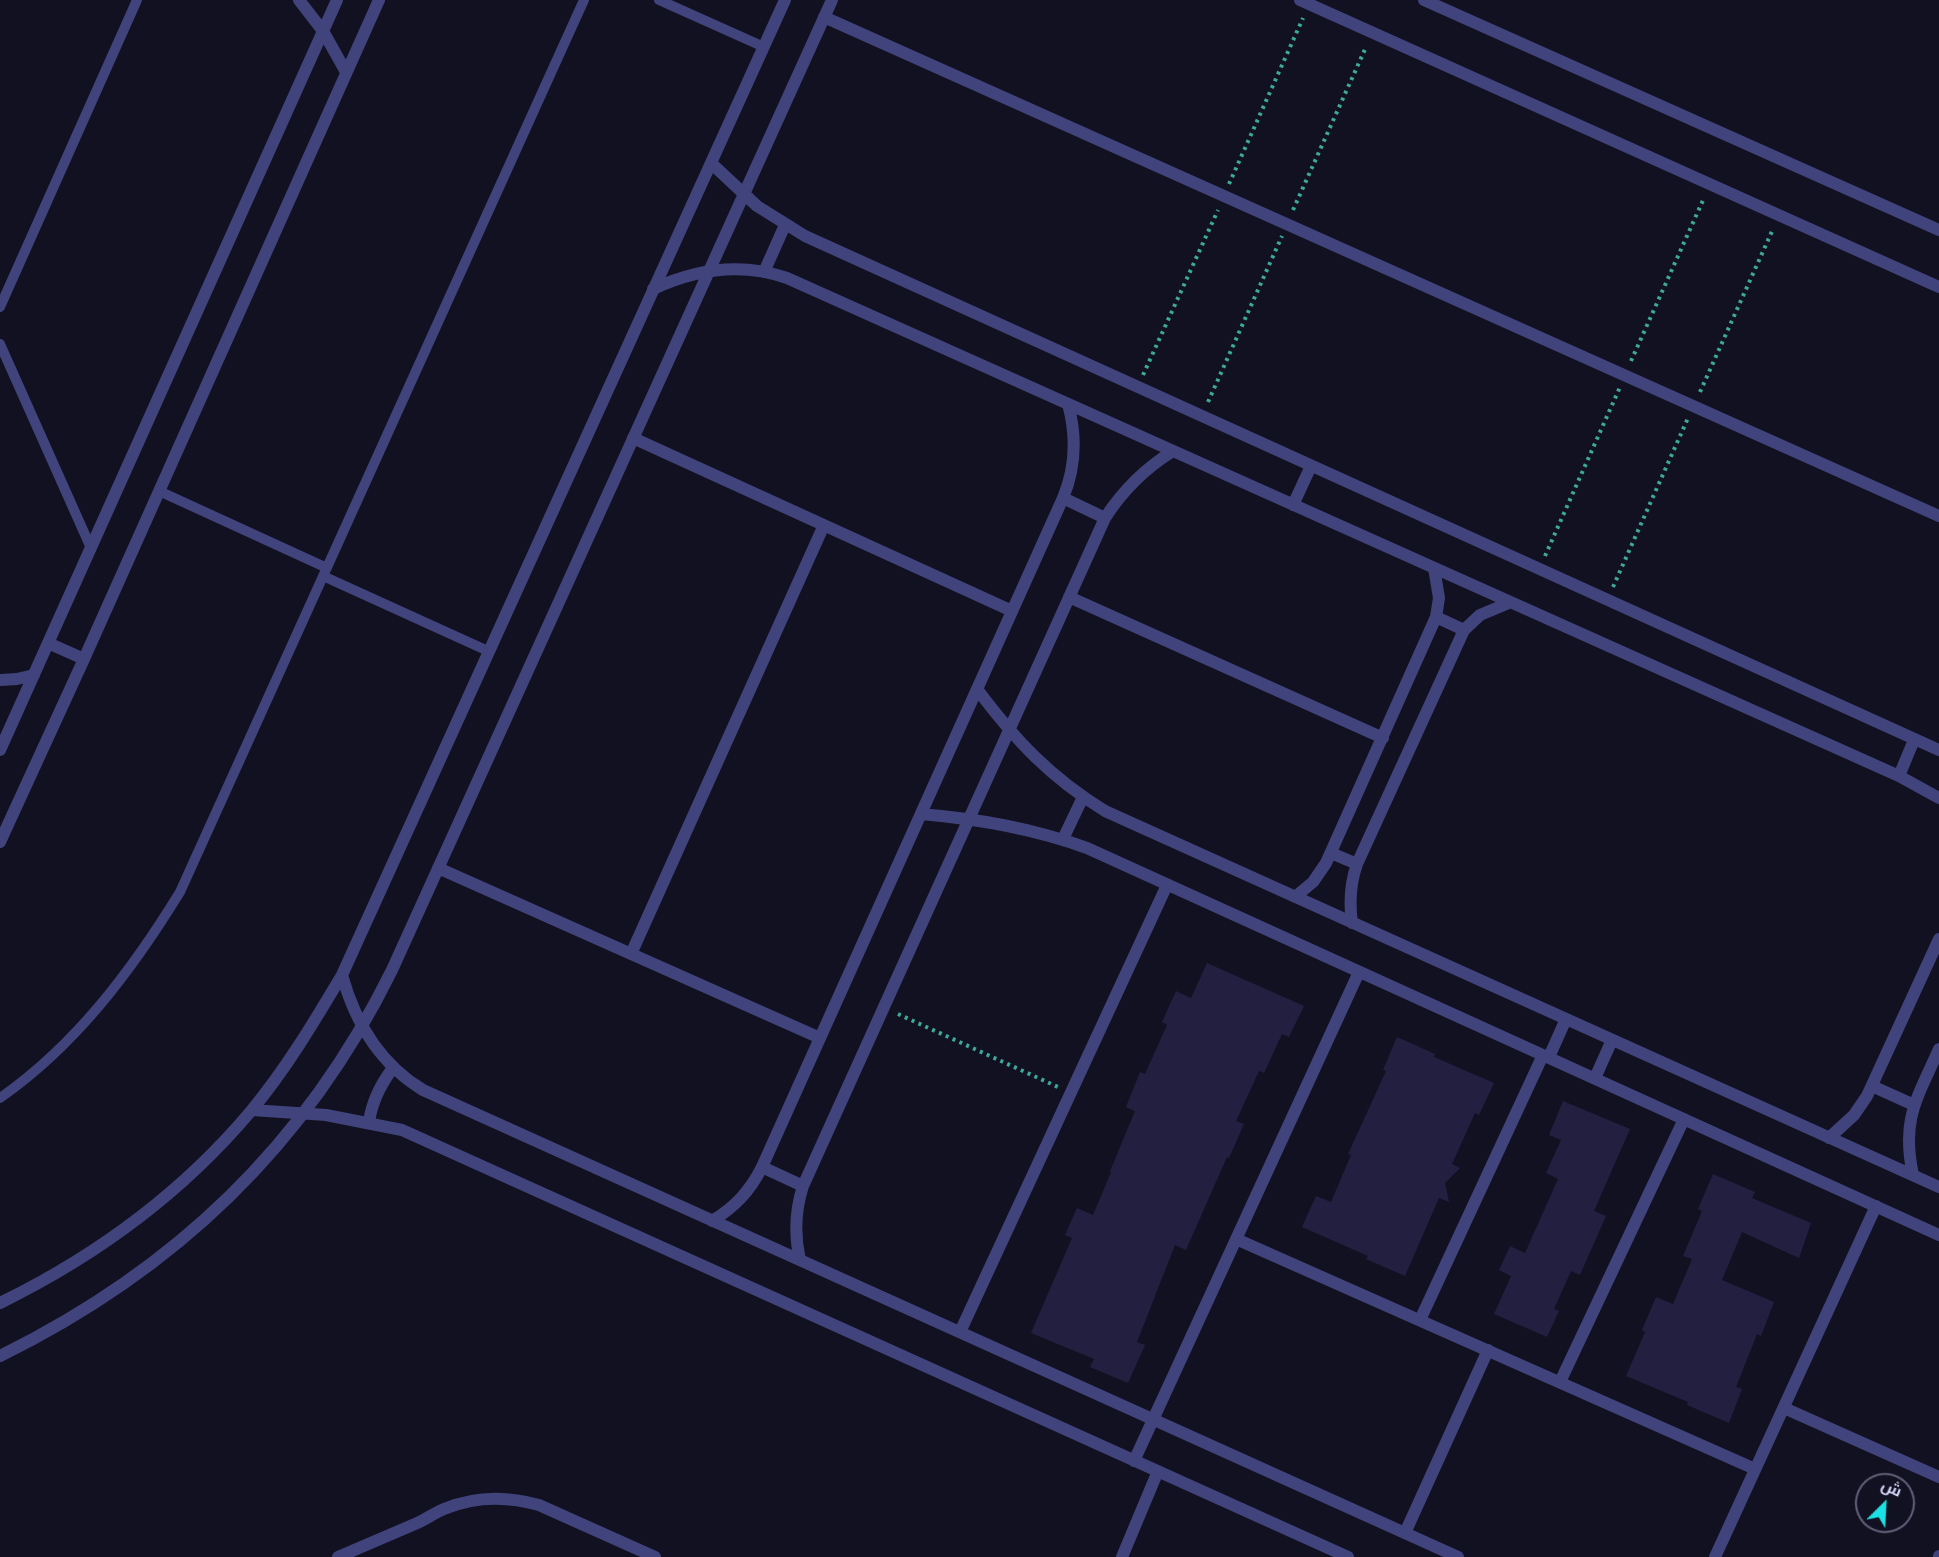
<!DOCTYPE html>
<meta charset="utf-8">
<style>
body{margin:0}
#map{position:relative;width:1939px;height:1557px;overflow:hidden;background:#121122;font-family:Karla,Cairo,sans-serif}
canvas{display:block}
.north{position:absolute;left:1855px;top:1473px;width:60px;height:60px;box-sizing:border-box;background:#121122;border:2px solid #616078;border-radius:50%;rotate:24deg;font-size:16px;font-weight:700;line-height:24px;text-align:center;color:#d8d7fa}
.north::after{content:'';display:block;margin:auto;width:21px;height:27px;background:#1ae1e3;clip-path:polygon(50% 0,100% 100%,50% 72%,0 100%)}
</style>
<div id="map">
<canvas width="1939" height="1557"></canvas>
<div class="north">ش</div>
</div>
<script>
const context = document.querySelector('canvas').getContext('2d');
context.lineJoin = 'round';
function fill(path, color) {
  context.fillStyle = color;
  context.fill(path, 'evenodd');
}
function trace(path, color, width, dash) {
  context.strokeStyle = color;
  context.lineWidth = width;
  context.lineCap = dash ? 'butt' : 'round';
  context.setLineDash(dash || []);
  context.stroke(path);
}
fill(new Path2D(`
 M1207 963 1304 1006 1289 1037 1282 1034 1264 1073 1259 1071 1236 1121 1244 1124 1229 1158 1227 1157 1186 1250 1175 1245 1137 1342 1145 1345 1128 1383 1090 1367 1094 1359 1031 1333 1072 1238 1065 1235 1077 1208 1093 1215 1111 1172 1110 1171 1135 1111 1126 1107 1140 1072 1145 1074 1167 1025 1162 1022 1176 991 1191 998Z
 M1397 1037 1435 1054 1434 1057 1494 1083 1479 1115 1475 1113 1452 1164 1460 1168 1445 1183 1449 1202 1439 1198 1405 1276 1366 1259 1368 1256 1302 1227 1316 1196 1331 1202 1351 1155 1348 1154 1386 1071 1383 1070Z
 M1563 1101 1630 1129 1594 1211 1606 1216 1580 1275 1571 1271 1554 1309 1559 1311 1547 1337 1494 1314 1511 1276 1499 1270 1510 1246 1525 1253 1558 1179 1546 1173 1561 1140 1549 1135Z
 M1713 1174 1755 1192 1752 1198 1811 1223 1799 1258 1742 1232 1722 1280 1774 1302 1761 1336 1757 1334 1736 1387 1742 1389 1729 1423 1687 1405 1688 1402 1626 1376 1645 1332 1642 1330 1656 1297 1673 1304 1692 1259 1683 1256 1702 1211 1698 1209Z`), '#231f41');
trace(new Path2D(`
 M1229 184 1303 18
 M1293 210 1366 47
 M1631 361 1704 198
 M1143 375 1218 210
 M1700 392 1773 229
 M1208 402 1282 236
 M1545 556 1620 387
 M1613 587 1688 418
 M898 1014 1058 1087`), '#3da998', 4, [3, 4.5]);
trace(new Path2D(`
 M659 0 764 47
 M0 307 137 0
 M0 344 91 548
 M159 491 327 568
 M323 576 488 651
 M0 1098C76 1045 132 970 180 892L584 0`), '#41447c', 10);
trace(new Path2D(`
 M299 0 323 31 346 72
 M824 17 1939 516
 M711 163 757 206 805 236 1939 750
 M764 272 785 225
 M653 289C696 269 741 262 787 278L1899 776 1939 798
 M633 438 1012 611
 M1063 498 1105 518
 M1293 505 1311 466
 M1069 597 1383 738
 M1436 617 1464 630
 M48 643 84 659
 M0 680 17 679 34 675
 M977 689C1016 741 1050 777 1105 811L1939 1187
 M0 750 337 0
 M1899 776 1914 740
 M921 814C979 819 1032 828 1087 848L1939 1235
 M1063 839 1083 797
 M0 842 84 659 379 0
 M1331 853 1357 864
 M438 868 820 1038
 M1295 897 1313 882 1326 863 1436 617 1439 598 1434 568
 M1352 923C1349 902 1350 884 1357 864L1464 630 1480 615 1511 602
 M631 954 824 525
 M342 975C355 1022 380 1064 423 1090L1458 1557
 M1549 1057 1566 1019
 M1595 1078 1612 1040
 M1872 1086 1914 1105
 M252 1110 326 1115 402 1130 1348 1557
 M369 1122C372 1101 380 1085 393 1068
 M1829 1138 1854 1115 1867 1096 1939 939
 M762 1167 803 1186
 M1913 1175C1901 1119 1917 1099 1939 1049
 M712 1221C735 1207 750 1191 762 1167L1063 498C1076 467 1077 437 1068 404
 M1236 1239 1755 1469
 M800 1260C794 1234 795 1211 803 1186L1105 518C1123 490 1144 469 1173 451
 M0 1303C96 1256 182 1193 251 1111 286 1069 314 1022 342 975L785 0
 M1420 1320 1543 1055
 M960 1332 1167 885
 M0 1356C175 1270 306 1145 392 970L832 0
 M1560 1382 1684 1119
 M1784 1408 1939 1477
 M1134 1461 1359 972
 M1405 1533 1488 1350
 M338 1557C364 1546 389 1535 415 1524 425 1520 434 1513 444 1509 475 1496 507 1496 539 1505L655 1557
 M1122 1557 1158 1471
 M1715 1557 1876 1206
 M1939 1557V1556`), '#41447c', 12);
trace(new Path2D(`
 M1300 0 1939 287
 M1424 0 1939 230`), '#41447c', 12);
</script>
